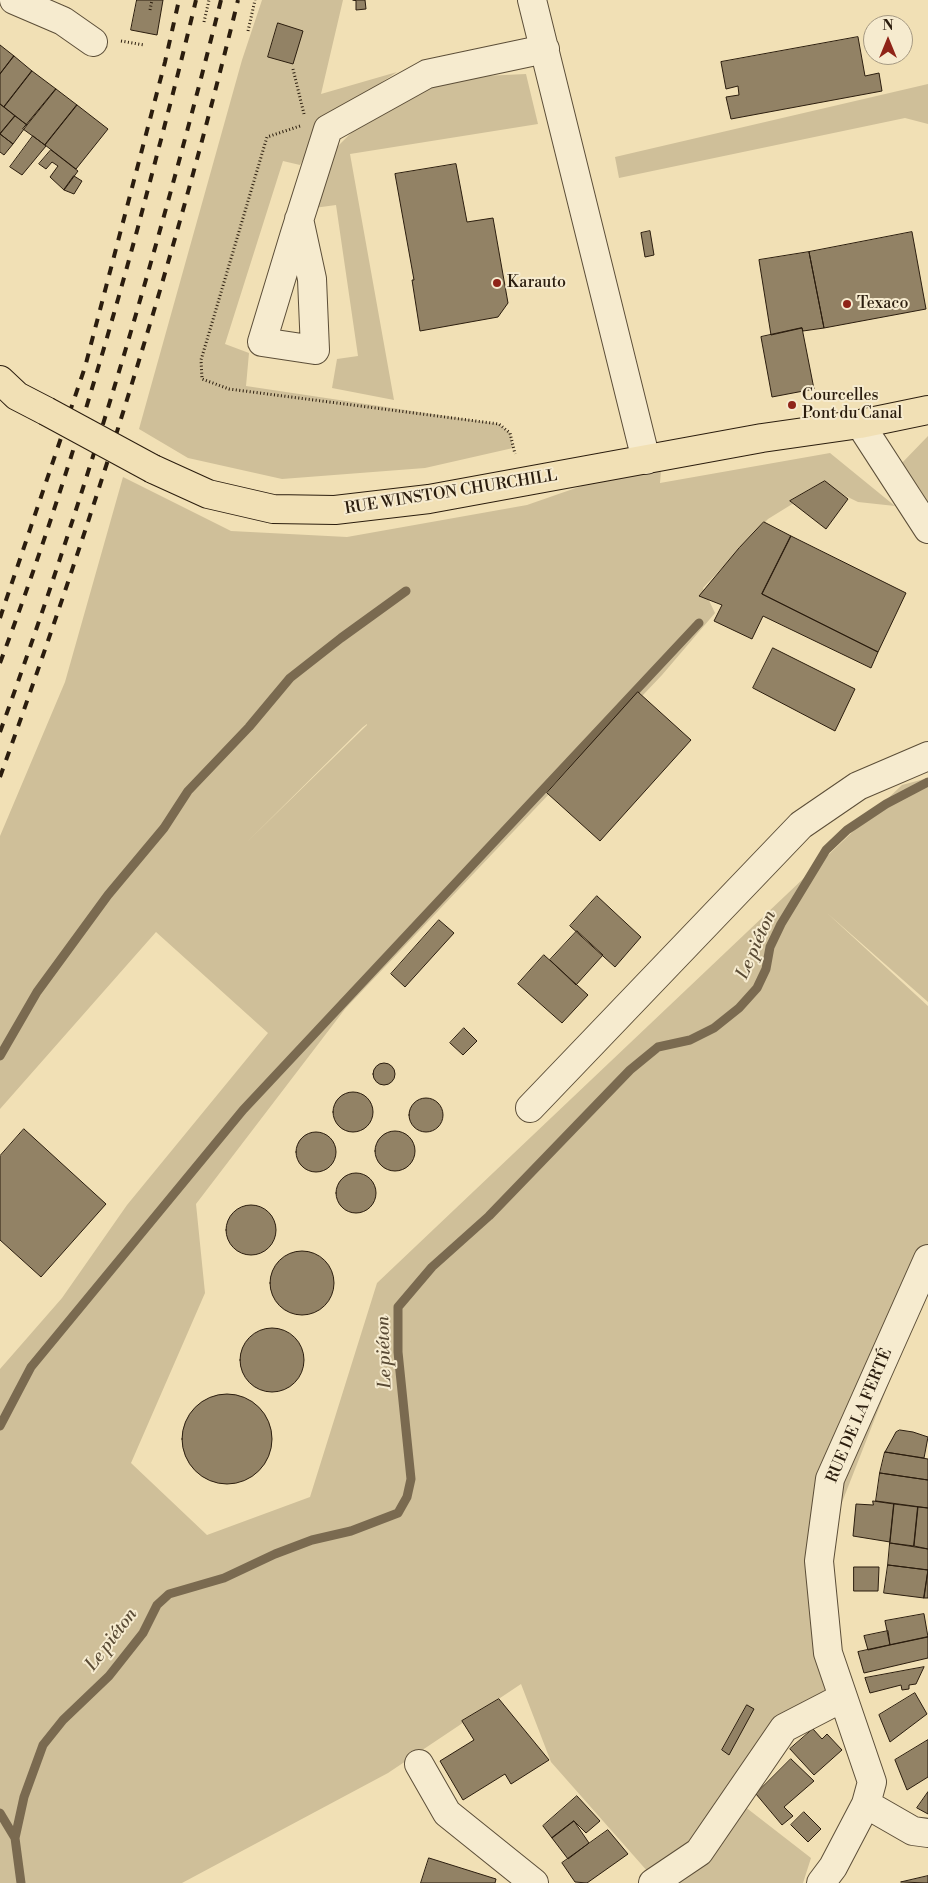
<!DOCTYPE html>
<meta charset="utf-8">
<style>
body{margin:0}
#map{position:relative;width:928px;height:1883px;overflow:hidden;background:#f1e0b5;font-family:"Libre Bodoni",serif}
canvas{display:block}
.north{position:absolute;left:863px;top:15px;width:50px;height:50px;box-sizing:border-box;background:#f6ebcf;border:1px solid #a59982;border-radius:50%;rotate:0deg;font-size:14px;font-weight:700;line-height:20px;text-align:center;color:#2b1d0e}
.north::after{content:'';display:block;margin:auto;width:18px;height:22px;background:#8f2418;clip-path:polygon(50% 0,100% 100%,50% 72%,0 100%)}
</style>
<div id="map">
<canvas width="928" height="1883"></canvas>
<div class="north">N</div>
</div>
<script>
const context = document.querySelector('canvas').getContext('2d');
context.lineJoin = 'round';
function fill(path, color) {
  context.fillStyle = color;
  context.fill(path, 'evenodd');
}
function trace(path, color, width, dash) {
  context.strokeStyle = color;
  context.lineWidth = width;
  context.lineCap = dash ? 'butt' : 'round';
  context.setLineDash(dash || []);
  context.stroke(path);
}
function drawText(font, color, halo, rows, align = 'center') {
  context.font = font + ' "Libre Bodoni",serif';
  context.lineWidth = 4;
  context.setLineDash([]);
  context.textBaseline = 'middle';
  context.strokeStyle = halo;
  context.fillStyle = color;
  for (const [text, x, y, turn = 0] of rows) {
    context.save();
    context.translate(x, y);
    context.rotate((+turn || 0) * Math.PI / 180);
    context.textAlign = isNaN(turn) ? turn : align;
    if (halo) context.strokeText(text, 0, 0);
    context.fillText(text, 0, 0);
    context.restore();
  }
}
fill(new Path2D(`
 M262 0H343L321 94 397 72 331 116 313 141 300 165 283 161 225 344 249 353 246 386 499 424 510 433 513 448 425 468 282 479 188 458 139 429 242 60Z
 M526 74 538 124 350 154 394 400 332 388 337 359 358 356 336 205 314 208 328 156 355 129 414 94 462 77Z
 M928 84V124L905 118 619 178 615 157Z
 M928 436V505L900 465Z
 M830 453 895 506 858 502 823 485 768 519 703 588 715 613 662 675 345 1009 196 1204 205 1293 131 1463 207 1535 310 1497 377 1283 902 785 928 778V1002L827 913 928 1006V1283L819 1561 842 1698 784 1728 735 1799 811 1858 803 1883H653L656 1881 551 1762 521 1684 388 1773 182 1883H0V1369L62 1298 127 1205 268 1033 156 932 0 1109V836L65 682 123 477 231 531 347 537 527 505 662 458 660 483ZM367 724V725L246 843 363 727Z`), '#cfbf99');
trace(new Path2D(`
 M0 1056 37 992 108 895 164 828 188 791 249 727 290 678 341 638 406 591
 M0 1426 31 1367 243 1110 699 623
 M0 1813 15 1838
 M21 1883 15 1838 24 1797 43 1745 63 1720 109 1676 143 1633 157 1605 169 1594 224 1578 275 1554 312 1540 351 1531 398 1513 407 1497 411 1479 398 1352V1307L432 1267 489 1216 630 1070 658 1047 690 1040 714 1028 739 1008 757 988 766 969 770 947 781 924 826 850 847 830 886 804 928 782`), '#7a6a50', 9);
const building = new Path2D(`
 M137 0H163L157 35 131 30Z
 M353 0H365L366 9 356 10V1Z
 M278 23 303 31 293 64 268 57Z
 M858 37 865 76 879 73 882 91 731 119 726 97 739 95 738 86 726 89 721 62Z
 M0 45 14 56 0 74Z
 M14 56 32 71 4 107 0 104V74Z
 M32 71 56 89 27 125 4 107Z
 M56 89 77 105 45 145 23 129Z
 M0 104 15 116 0 134Z
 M77 105 108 129 76 169 45 145Z
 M15 116 27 125 13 144 0 134Z
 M0 134 13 144 4 155 0 152Z
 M33 136 46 146 22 175 10 167Z
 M51 150 78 171 64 190 50 177 58 166 52 162 46 169 39 164Z
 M456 164 467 222 493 218 508 303 498 317 420 331 412 280H414L395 174Z
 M74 176 82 181 74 194 64 190Z
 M650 231 654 255 645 257 641 233Z
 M912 232 926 309 824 328 809 252Z
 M809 252 824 328 803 331 802 328 771 335 759 260Z
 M802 328 814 389 772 397 761 337Z
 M825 481 848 499 826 529 790 501Z
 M764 522 791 536 762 594 878 652 871 668 763 616 752 639 714 621 722 605 699 596 739 548Z
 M791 536 906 593 878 652 762 594Z
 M773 648 855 689 835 731 753 688Z
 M638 692 691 740 600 841 547 793Z
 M597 896 641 937 615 967 570 926Z
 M439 920 454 933 405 987 391 974Z
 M577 931 603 955 576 985 550 960Z
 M544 955 588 995 562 1023 518 984Z
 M464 1028 477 1041 463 1055 450 1043Z
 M373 1074a11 11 0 1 1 22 0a11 11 0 1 1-22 0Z
 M333 1112a20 20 0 1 1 40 0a20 20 0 1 1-40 0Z
 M409 1115a17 17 0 1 1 34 0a17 17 0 1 1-34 0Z
 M24 1129 106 1204 41 1277 0 1240V1156Z
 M375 1151a20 20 0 1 1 40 0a20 20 0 1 1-40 0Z
 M296 1152a20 20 0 1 1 40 0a20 20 0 1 1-40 0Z
 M336 1193a20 20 0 1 1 40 0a20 20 0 1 1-40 0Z
 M226 1230a25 25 0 1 1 50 0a25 25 0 1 1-50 0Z
 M270 1283a32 32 0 1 1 64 0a32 32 0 1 1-64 0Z
 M240 1360a32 32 0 1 1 64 0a32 32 0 1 1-64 0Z
 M182 1439a45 45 0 1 1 90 0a45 45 0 1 1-90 0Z
 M900 1430 913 1432 928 1437 924 1458 885 1452 896 1432Z
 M885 1452 928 1459V1480L880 1473Z
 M880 1473 928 1480V1508L876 1501Z
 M873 1501 894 1504 890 1542 853 1536 856 1504 873 1505Z
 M894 1504 918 1507 914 1546 890 1543Z
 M918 1507 928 1508V1549L914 1546Z
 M890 1543 928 1549V1570L888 1565Z
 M888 1565 928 1570 924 1598 884 1593Z
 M854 1567H879L878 1591H854Z
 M928 1570V1598H924Z
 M924 1614 928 1637 890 1645 885 1621Z
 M888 1631 890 1645 868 1650 864 1636Z
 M928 1637V1658L864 1673 858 1652Z
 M924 1667 916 1684 909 1685V1689L902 1690 901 1685 870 1693 865 1678Z
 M915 1693 927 1714 890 1742 879 1715Z
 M499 1699 549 1760 511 1784 505 1774 463 1800 440 1761 474 1740 462 1721Z
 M747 1705 754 1709 729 1755 722 1750Z
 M813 1729 822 1739 827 1734 842 1750 814 1775 790 1749Z
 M928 1740V1777L907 1790 895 1760Z
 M791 1759 814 1781 784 1807 793 1816 782 1825 756 1794Z
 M928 1792V1814L917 1808Z
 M577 1796 600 1821 586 1833 574 1821 552 1838 543 1826Z
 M804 1812 821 1829 808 1842 791 1825Z
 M574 1821 589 1843 568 1859 552 1838Z
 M608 1830 628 1854 587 1883 575 1882 562 1863Z
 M429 1858 496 1879 495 1883H421Z
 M928 1876V1883L901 1882Z`);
fill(building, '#928265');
trace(building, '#2b1d0e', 1);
const minor = new Path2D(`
 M14 0 63 21 93 42
 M532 0 646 460
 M299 219 312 279 315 350 262 342C283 271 305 200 328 129L427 74 545 49
 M860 424 928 529
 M530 1108 801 825 858 786 928 756
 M419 1764 447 1813 534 1883
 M866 1804 913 1831 928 1833
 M653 1883 699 1852 784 1728 842 1698
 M821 1883 833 1867 866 1804 872 1782 828 1653 819 1561 830 1479 928 1259`);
const major = new Path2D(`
 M0 380 17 396 46 411
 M153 469 208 494 273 509 335 510 429 499 762 438 860 424 928 410`);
trace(minor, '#5c4e38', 30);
trace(major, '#2b1d0e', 30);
trace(new Path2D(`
 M150 10 152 0
 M204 22 209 0
 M248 31 255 0
 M121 41 144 45
 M293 69 304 114
 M300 126 267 137 201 360 202 379 229 389 499 424 510 433 515 454`), '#2b1d0e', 3, [1, 2.5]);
trace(minor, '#f6ebcf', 28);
trace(major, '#f1e0b5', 28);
trace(new Path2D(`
 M0 618 85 367 165 62 179 0
 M0 663C54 520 98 374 138 227 158 151 178 76 196 0
 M0 732C87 492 159 247 221 0
 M0 777C92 522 174 263 238 0`), '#2b1d0e', 4, [9, 9]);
const majorBridge = new Path2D(`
 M46 411 153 469`);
trace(majorBridge, '#2b1d0e', 30, []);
trace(majorBridge, '#f1e0b5', 28);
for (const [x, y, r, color] of [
 [497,283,5,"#8f2418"],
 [847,304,5,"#8f2418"],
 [792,405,5,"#8f2418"]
]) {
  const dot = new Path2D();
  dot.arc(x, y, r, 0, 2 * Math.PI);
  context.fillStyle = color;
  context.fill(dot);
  trace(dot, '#f6ebcf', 2);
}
drawText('16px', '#2b1d0e', '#f6ebcf', [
 ["Karauto",507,283],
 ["Texaco",857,304],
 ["Courcelles",802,396],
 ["Pont du Canal",802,414]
], 'left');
drawText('16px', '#2b1d0e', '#f6ebcf', [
 ["RUE WINSTON CHURCHILL",451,493,-9],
 ["RUE DE LA FERTÉ",860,1416,-67]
]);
drawText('italic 18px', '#594a34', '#f6ebcf', [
 ["Le piéton",757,945,-66],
 ["Le piéton",385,1352,-92],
 ["Le piéton",112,1640,-53]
]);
</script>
